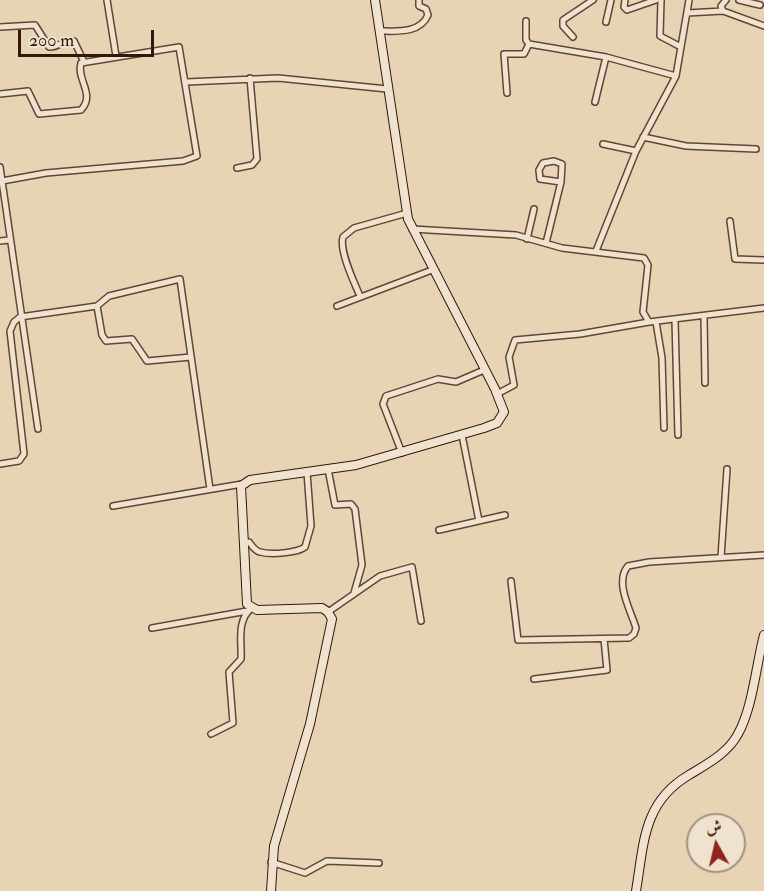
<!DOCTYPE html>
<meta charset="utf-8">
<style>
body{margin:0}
#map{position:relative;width:764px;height:891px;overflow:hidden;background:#e7d4b5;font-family:"IM FELL Double Pica",Amiri,serif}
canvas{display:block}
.north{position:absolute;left:686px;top:813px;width:60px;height:60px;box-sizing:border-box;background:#efe3cf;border:2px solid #a59180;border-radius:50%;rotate:352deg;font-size:16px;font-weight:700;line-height:24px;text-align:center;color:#35170a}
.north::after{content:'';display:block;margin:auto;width:21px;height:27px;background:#8f2418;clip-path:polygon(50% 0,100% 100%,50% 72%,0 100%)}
.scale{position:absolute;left:18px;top:30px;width:136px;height:27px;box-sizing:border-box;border:3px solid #35170a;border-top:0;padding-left:8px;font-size:18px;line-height:21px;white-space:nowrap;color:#35170a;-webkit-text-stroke:4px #efe3cf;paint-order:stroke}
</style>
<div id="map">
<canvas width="764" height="891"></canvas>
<div class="north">ش</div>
<div class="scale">200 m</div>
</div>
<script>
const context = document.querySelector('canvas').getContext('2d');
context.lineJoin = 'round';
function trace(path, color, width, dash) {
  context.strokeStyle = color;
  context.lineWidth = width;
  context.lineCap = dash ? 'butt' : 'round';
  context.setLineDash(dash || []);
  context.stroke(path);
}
const street = new Path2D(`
 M107 0 116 56
 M625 0 624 7 627 10 656 0
 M661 0 660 36 681 47
 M726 0 721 6 723 11 764 26
 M739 0 760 5
 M687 13 723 11
 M526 21V40L529 44 606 57 676 76
 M606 22 611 0
 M0 27 35 25 49 47C59 48 64 38 74 41L84 62
 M379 31C396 31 420 34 428 15L426 9 419 6V0
 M573 37 563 26V20L593 0
 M186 82 278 78 387 89
 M507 93 504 54H524L529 44
 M0 94 28 91 39 114 81 110C96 94 76 80 81 63L179 47 197 156 183 161 46 173 2 181
 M595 102 606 57
 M643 137 686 146 756 149
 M603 144 636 151
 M0 167 38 429
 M237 168 252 165 257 159 250 78
 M730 221 735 259 764 260
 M412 229 516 235 562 248 644 258 648 265 643 312 649 322 764 308
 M527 239 534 209
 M0 241 9 240
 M546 243 561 182 562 164 554 161 543 163 539 170 540 179 561 182
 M596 251 636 151 676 76 689 0
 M360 296C354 282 339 251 343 237L354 228 407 213
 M97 306 102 335 106 341 132 339 147 361 191 357
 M337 306 432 270
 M704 316 705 383
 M675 320 678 435
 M656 322 662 358 664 428
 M497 394 514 385 509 357 515 340 580 334 649 322
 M462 435 479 521
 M402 453 383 404 386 396 438 379 456 382 484 370
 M0 464 19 461 24 454 10 331 14 322 20 317 97 306 109 296 180 279 210 489
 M328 469 335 505 351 504 355 509 362 565 354 593
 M113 506 242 484
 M439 530 505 515
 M243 542H249C252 546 255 551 260 552 271 555 297 553 305 547L311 526 307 472
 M721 557 727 469
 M511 581 518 640 629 638 634 634 636 628C631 611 614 582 628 566L649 562 764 555
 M328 612 380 576 412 567 421 621
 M152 628 247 611
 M534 679 607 670 604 639
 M211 734 233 723 229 672 241 659C242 643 236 620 252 608
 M271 862 305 873 327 861 379 863`);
const secondary = new Path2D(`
 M271 891 274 846 310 724 332 619 328 612 322 608 257 610 247 604 241 486 250 480 356 465 484 428 497 423 504 412 495 389 408 219 375 0
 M636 891C644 843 643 802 689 775 707 764 728 753 738 734 753 707 756 665 764 635`);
trace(street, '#624635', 8);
trace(secondary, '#35170a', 10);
trace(street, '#efe3cf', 5);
trace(secondary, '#efe3cf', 8);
</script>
